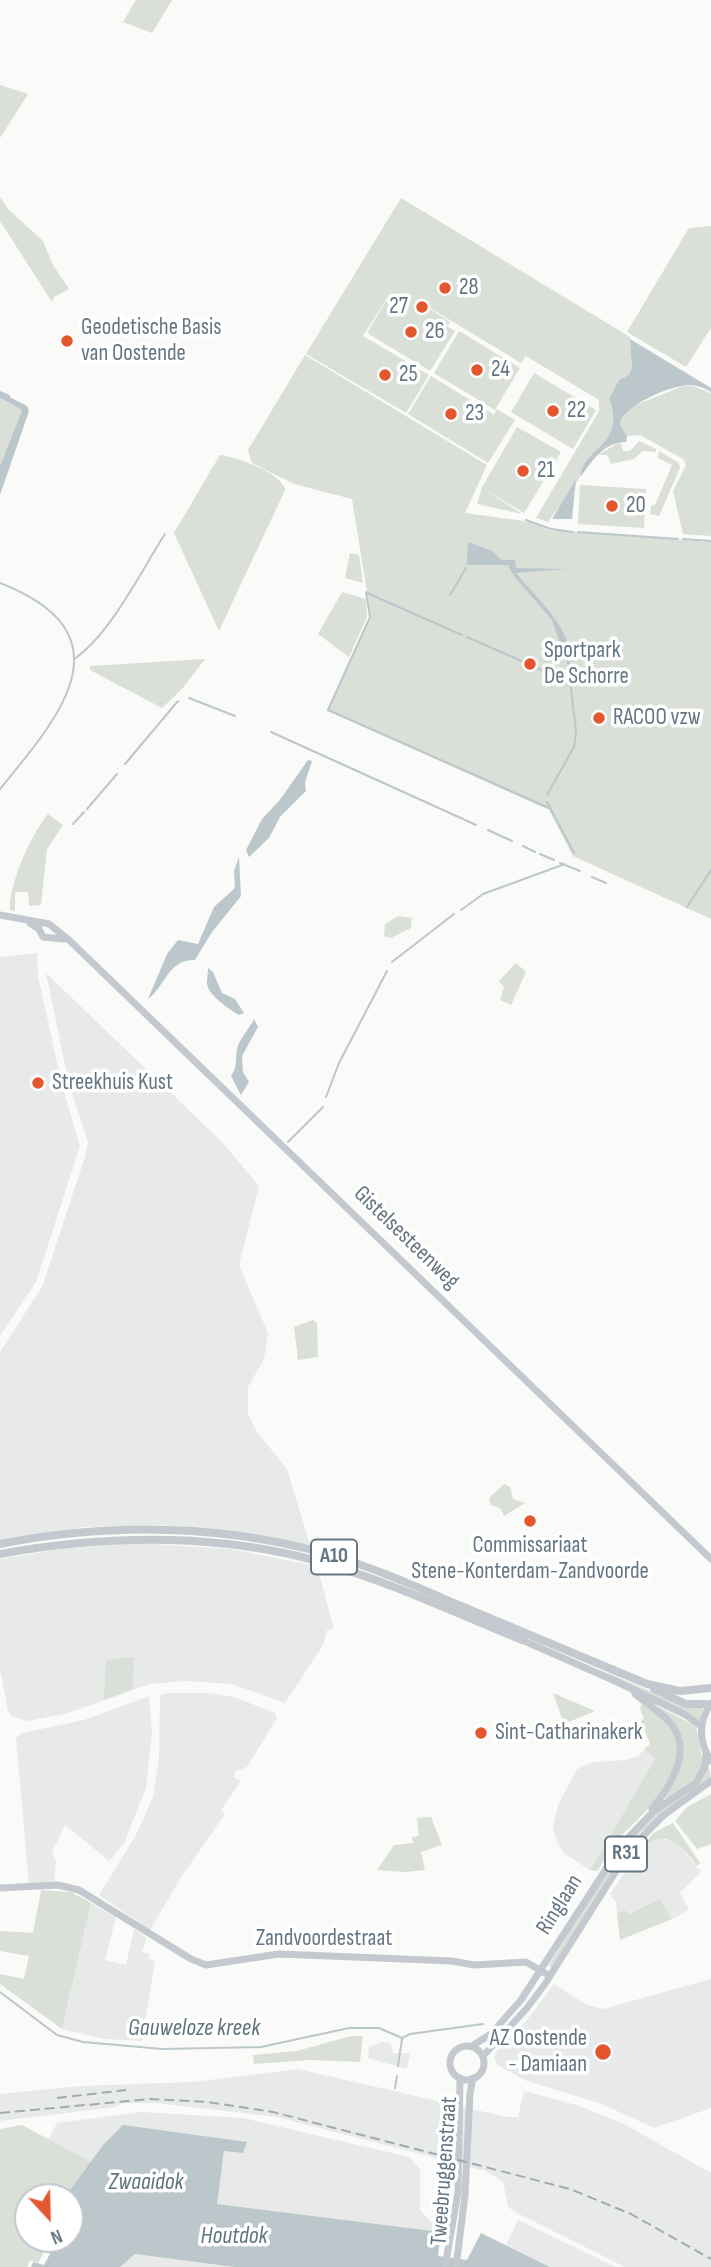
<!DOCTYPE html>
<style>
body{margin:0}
#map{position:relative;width:711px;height:2267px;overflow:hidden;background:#fafaf8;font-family:"Sofia Sans Condensed",sans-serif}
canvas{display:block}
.north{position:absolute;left:14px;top:2183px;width:70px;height:70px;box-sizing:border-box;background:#fff;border:2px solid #c1c8cd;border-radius:50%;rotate:158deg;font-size:19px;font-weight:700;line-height:28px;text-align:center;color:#657683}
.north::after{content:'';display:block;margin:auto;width:24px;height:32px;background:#e4572e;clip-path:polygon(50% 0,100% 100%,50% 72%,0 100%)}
</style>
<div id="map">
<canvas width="711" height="2267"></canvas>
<div class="north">N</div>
</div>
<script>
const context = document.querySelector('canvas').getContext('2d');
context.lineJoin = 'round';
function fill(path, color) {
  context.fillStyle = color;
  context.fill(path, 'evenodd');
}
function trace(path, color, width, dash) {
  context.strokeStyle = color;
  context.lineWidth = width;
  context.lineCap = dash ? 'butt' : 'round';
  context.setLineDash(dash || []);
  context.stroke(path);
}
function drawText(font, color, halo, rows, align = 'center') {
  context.font = font + ' "Sofia Sans Condensed",sans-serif';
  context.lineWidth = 7;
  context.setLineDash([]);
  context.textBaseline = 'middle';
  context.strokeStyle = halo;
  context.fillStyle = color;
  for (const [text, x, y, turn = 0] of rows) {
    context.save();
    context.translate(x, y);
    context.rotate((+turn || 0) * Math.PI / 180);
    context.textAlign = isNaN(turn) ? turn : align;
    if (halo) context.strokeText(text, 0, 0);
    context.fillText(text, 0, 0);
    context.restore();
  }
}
fill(new Path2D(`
 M37 953 38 976 62 1085 80 1146 36 1282 0 1336V957Z
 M46 973 223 1143 259 1186 239 1265 268 1333 264 1359 248 1387V1414L257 1432 287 1469 310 1545 244 1533 162 1525 84 1527 0 1541V1352L42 1287 85 1157 88 1142 69 1084Z
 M140 1543 231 1549 317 1566 334 1629 327 1630 323 1645 285 1703 232 1684 186 1681 150 1684 65 1714 27 1721 12 1716 8 1711 0 1668V1559L68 1548Z
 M168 1693H210L234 1697 275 1713 277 1718 247 1767 234 1772 235 1778 241 1781 221 1810 225 1814 182 1876 150 1930 99 1895 136 1835 153 1797 159 1758 160 1695Z
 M149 1696 152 1733 146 1788 124 1843 109 1861 65 1825 52 1852 56 1861 54 1882 29 1884 16 1738 22 1733 84 1720Z
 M644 1749 655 1759 590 1870 564 1853 557 1842 553 1829 558 1805 577 1769 594 1762 626 1760 639 1756Z
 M658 1838 677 1843 701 1872 680 1893 689 1910 672 1919 660 1899 627 1914 625 1911 617 1914 616 1902 610 1894 642 1848Z
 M91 1903 116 1917 105 1960 126 1965 134 1929 147 1938 142 1952 150 1954 149 1959 155 1961 142 2041 104 2039 62 2029Z
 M711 1979V2108L654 2128 602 2104 524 2080 499 2066 494 2059 497 2050 527 2020 554 1984 587 2005 603 2009Z
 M381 2042 391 2043 393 2053H410L407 2069 368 2058 369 2047Z
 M298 2069 507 2117H518L524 2091 580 2106 624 2124 711 2173V2267H625L515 2212 508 2207 503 2182 486 2171 277 2117 156 2103H124L115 2107 0 2121V2094L81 2086 193 2082Z
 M142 2112 243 2118 409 2157 420 2169V2210L441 2232 217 2204 224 2151 235 2141 103 2145 91 2162 48 2140 57 2123Z
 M518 2220 616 2267H550L506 2245Z
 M135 2254 234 2267H120Z`), '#e8e9e9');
fill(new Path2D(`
 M136 0H172L152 33 123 22Z
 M0 85 28 94 0 138Z
 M0 197 9 210 43 241 53 265 69 289 54 297 52 302 0 221Z
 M401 198 630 337 632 367 629 375 619 380 609 399 615 417 612 432 548 522 536 518 599 411V400L526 356 521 363 412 297 450 322 448 326 443 324 455 331 430 371 367 333 396 284 363 336 429 375 406 413 306 354Z
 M711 226V328L686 367 627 332 689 228Z
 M459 331 520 368 495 410 434 373Z
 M305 355 487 465 465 513 531 522 548 530 711 542V919L573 856 549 810 327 710 371 617 352 499 294 484 252 463 248 450Z
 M534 373 596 410 573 449 511 412Z
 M431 376 493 414 491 419 497 409 515 420 488 463 408 414Z
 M683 386H693L711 393V536L683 534 673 491 686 465 683 459 640 435 627 436 620 424 628 408Z
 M0 398 22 410 0 466Z
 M517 427 561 452 524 513 484 489 522 514 477 504 482 487Z
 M639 441 656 449V452L643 451 634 459 611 464 607 455H598L618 443H621L623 451H630Z
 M659 451 679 463 680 468 659 516 650 514 651 506 655 505 672 465 658 458Z
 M220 455C236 457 283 473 285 490L219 631 174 533Z
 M580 485 646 489 644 528 578 524Z
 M350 553 359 555 363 583 345 578Z
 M342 592 366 599 367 617 349 657 318 634Z
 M205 659 182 689 162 708 90 670V666Z
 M48 814 63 825 47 849 41 905 29 906 28 892H15V911L10 910C9 883 31 835 48 814Z
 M398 916 412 918 411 928 391 938 384 936 385 924Z
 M516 963 526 972 511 1005 500 1000 504 987 499 981Z
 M313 1320 317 1323 318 1357 298 1360 294 1327Z
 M504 1484 510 1487 513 1499 525 1503 504 1516 500 1508 491 1505 489 1498Z
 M134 1657 133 1689 104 1700 106 1660Z
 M599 1669 675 1702 703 1707 699 1721Z
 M553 1693 595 1711 564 1724Z
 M642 1703C651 1710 664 1717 671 1727 697 1765 649 1809 625 1832 614 1842 606 1858 597 1871L590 1870 655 1759 644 1749 650 1744 641 1721 644 1718 640 1708Z
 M655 1705 696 1726 703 1763 697 1778 667 1800 664 1797 681 1745Z
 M708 1762 711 1779 640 1833 624 1852 551 1969 549 1965 618 1854 655 1813 689 1791Z
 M711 1794V1844L697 1849 675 1821 687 1807Z
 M431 1817 442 1845 421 1852 425 1870 405 1872 377 1870 394 1845 413 1843 412 1837 419 1836 417 1818Z
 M673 1823 700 1863 697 1866C676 1837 657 1826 634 1859L653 1833Z
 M41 1890 71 1892 91 1903 62 2029 0 1984V1974L24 1979 29 1956 0 1951V1931L33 1933Z
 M660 1899 672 1919 620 1940 617 1914 625 1910 628 1914Z
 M351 2036H363L360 2062 310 2060 254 2064 253 2055 297 2051Z
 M22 2125 91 2162 68 2193 78 2202 70 2217V2197H28V2239H51L38 2263 30 2260 27 2267H0V2129Z`), '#dadfd7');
fill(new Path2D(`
 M630 339 711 388V392C705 388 697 385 690 385 672 385 623 405 620 424L627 436 626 442C604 442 593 460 581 476 580 451 628 444 609 399L619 380 629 375 632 367Z
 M0 392 27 406 29 411 0 495V466L22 410 0 398Z
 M576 479 572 519H552Z
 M468 542 492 551 502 560H515L516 568 566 569 516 573C538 601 576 629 569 669L552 620 514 576 508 565H467Z
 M308 760 312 761 305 782 306 791 280 817 269 838 249 857 246 850 262 819 279 801Z
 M239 857 241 896 212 932 195 960C168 959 165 987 148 999L167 954 178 940 198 944 214 907 235 888 234 871Z
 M208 968 213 972 222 993 235 999 244 1013 239 1015C230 1010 208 995 207 984 207 979 208 972 208 968Z
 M254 1019 258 1027 242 1056 243 1072 249 1082 241 1095 231 1076C238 1066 235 1061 237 1049 239 1039 250 1028 254 1019Z
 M123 2125 247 2142 243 2153 224 2151 217 2204 441 2232 438 2256 467 2260 481 2233 550 2267H234L135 2254 120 2267H31L33 2262 44 2265 58 2239H70V2217L78 2202 68 2193 103 2145Z`), '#bbc7cb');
trace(new Path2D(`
 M0 392 9 396
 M526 520 551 529 573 532
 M578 532 678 539
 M683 539 711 541
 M0 583C130 634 62 714 0 789
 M366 592 370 617 328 710 549 808
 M367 593 462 635
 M450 595 466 568
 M467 637 551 674
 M74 659C110 635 141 571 165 534
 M556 677 570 686
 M189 698 235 716
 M271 732 463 819
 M125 764 178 701
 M547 795 574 747 576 731 570 681
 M547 802 574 853
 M87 809 117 774
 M465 820 476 825
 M73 824 84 812
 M488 830 512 841
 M523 846 535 852
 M540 854 554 860
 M560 863 580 871
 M592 877 606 883
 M687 907 711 870
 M461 910 483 894 565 864
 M392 962 454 914
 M326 1097 339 1063 387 971
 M288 1142 323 1107
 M0 1992 57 2035 83 2042 163 2049 261 2047 349 2028H379L402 2038 410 2034 483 2024
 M398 2066 402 2039
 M395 2088 397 2076`), '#bbc7cb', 2);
trace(new Path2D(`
 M0 915 49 924 69 940 711 1559
 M30 923 39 929 43 937 63 939
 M522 1640 613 1680 684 1714 701 1726
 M635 1694C647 1704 663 1713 672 1725 693 1753 669 1788 652 1809
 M711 1703C698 1722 699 1742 711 1761
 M0 1888 58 1885 79 1890 191 1959 206 1965 279 1954 452 1961 474 1965 526 1962 550 1976
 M472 2046 491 2034 521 2000 623 1843 654 1811 696 1783 705 1766 706 1754
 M450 2063a17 17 0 1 1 34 0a17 17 0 1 1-34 0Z
 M483 2056 527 2008 545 1984 630 1849 664 1815 711 1781
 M445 2267 458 2192 460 2078
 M456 2267 465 2195 470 2093 473 2078`), '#c3c9ce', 7);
trace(new Path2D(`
 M0 1544C109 1523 219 1524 327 1554 373 1567 417 1587 461 1606 523 1632 585 1658 647 1684L680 1691 711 1688
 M0 1554C100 1536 202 1533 302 1557 378 1576 450 1611 522 1640
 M654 1689 686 1704H706`), '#c3c9ce', 8);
trace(new Path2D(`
 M57 2098 126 2090
 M0 2113 150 2099 207 2102 273 2112 570 2189 631 2214 711 2259`), '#a2aab0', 2, [10, 5]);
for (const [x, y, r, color] of [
 [445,288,7,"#e4572e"],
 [422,307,7,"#e4572e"],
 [411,332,7,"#e4572e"],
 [67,341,7,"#e4572e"],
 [477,370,7,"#e4572e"],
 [385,375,7,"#e4572e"],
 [553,411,7,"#e4572e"],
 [451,414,7,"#e4572e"],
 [523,471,7,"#e4572e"],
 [612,506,7,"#e4572e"],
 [530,664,7,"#e4572e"],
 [599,718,7,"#e4572e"],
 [38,1083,7,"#e4572e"],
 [530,1521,7,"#e4572e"],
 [481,1733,7,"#e4572e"],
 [603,2052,9,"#e4572e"]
]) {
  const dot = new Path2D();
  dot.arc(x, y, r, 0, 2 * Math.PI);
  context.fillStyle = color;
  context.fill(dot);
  trace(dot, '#fff', 2.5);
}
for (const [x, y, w] of [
 [334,1557,46],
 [626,1854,42]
]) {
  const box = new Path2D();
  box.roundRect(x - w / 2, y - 17.5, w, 35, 5);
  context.fillStyle = '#fff';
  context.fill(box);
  trace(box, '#657683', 2);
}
drawText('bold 21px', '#657683', null, [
 ["A10",334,1557],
 ["R31",626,1854]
]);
drawText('23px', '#657683', '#fff', [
 ["28",459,288],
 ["27",408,307,"right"],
 ["Geodetische Basis",81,328],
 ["van Oostende",81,354],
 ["26",425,332],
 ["24",491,370],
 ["25",399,375],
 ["22",567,411],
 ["23",465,414],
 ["21",537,471],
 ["20",626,506],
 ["Sportpark",544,651],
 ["De Schorre",544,677],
 ["RACOO vzw",613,718],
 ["Streekhuis Kust",52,1083],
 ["Commissariaat",530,1546,"center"],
 ["Stene-Konterdam-Zandvoorde",530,1572,"center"],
 ["Sint-Catharinakerk",495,1733],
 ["AZ Oostende",587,2039,"right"],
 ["- Damiaan",587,2065,"right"]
], 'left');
drawText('23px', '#657683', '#fff', [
 ["Gistelsesteenweg",406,1238,44],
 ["Ringlaan",560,1905,-58],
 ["Zandvoordestraat",324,1939],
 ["Tweebruggenstraat",445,2171,-86]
]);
drawText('italic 24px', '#60757c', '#fff', [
 ["Gauweloze kreek",194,2029],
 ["Zwaaidok",146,2183],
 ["Houtdok",234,2237]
]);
</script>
